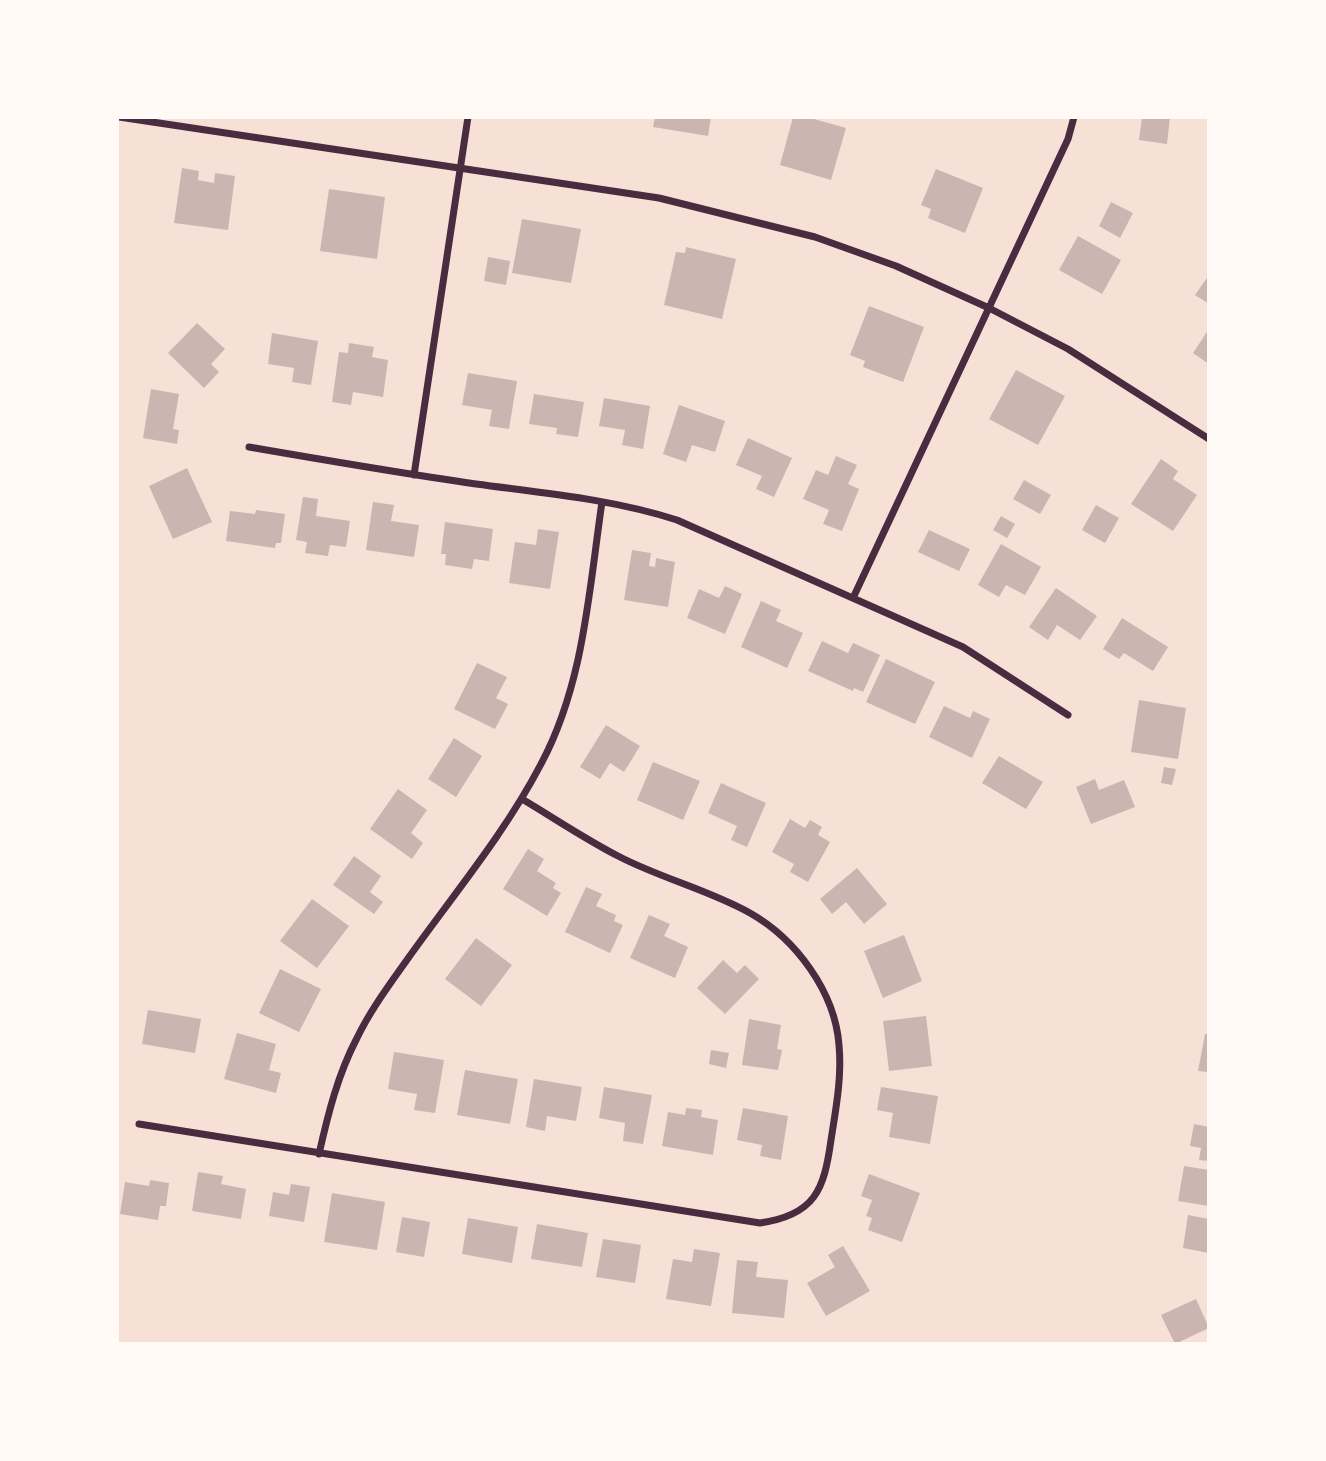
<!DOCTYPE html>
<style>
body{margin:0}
#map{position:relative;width:1326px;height:1461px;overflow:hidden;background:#f7e1d7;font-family:"Roboto Condensed",sans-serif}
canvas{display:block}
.frame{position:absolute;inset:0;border:119px solid #fffaf5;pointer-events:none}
</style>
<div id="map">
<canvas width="1326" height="1461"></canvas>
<div class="frame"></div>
</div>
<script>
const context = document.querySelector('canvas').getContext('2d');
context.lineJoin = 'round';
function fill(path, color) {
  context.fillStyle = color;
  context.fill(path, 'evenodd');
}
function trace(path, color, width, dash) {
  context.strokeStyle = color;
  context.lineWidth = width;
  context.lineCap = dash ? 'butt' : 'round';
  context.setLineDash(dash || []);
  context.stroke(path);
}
fill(new Path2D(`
 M655 117H711L708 136 653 127Z
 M793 117H807L846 128 831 180 780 165Z
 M1142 117H1170L1167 144 1139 140Z
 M182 168 199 171 198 180 214 183 215 173 235 176 228 230 174 223Z
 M936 169 983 188 965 233 928 218 931 209 921 205Z
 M329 189 385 197 377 259 320 251Z
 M1111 202 1133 213 1120 238 1099 226Z
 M522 219 581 229 571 283 512 273Z
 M1078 236 1121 260 1102 294 1059 270Z
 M686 247 736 259 722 319 664 305 676 252 685 253Z
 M488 257 510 261 506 285 484 281Z
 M1209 275V304L1195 295Z
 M869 306 924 327 903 382 863 367 865 361 850 355Z
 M197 323 225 349 211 364 219 372 204 388 168 353Z
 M1209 329V364L1193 353Z
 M272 333 318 341 311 385 292 382 294 368 268 364Z
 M349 343 374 347 372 357 388 360 383 397 353 392 351 405 332 402 339 352 348 353Z
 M1016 370 1065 396 1038 445 989 419Z
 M468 373 517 381 509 429 489 426 492 410 462 405Z
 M151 389 179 394 173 429 179 430 177 444 143 438Z
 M534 394 584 402 578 437 556 434 557 428 529 424Z
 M604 398 650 406 643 449 622 445 625 430 599 426Z
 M679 405 725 421 715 452 692 445 686 462 663 454Z
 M748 438 792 458 774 497 756 489 762 476 736 465Z
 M836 456 857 465 848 484 859 489 842 531 823 524 829 510 803 499 816 470 828 475Z
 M1161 459 1178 471 1173 479 1197 495 1173 531 1131 504Z
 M187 468 212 522 173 539 149 486Z
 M1024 480 1051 495 1040 514 1013 499Z
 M303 497 318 499 316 516 350 521 346 547 330 545 328 556 305 553 307 542 296 540Z
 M373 502 394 505 391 521 419 525 414 557 366 550Z
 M1096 505 1119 518 1105 543 1082 530Z
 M256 510 285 514 281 543H276L275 548 226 541 230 511 255 514Z
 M1001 516 1015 524 1007 538 993 530Z
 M445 522 493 529 489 561 474 559 472 569 445 565 446 554H441Z
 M538 529 559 532 550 589 509 583 515 542 536 545Z
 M929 530 970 549 959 571 918 552Z
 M1001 544 1041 567 1025 595 1006 585 999 597 978 585Z
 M632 550 651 553 649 566 655 567 656 558 675 562 668 607 624 600Z
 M725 586 742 594 725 634 687 618 699 589 719 598Z
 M1056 588 1097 616 1080 640 1057 625 1048 640 1029 627Z
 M761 601 781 610 776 621 803 633 787 668 741 647Z
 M1122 618 1168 647 1153 671 1124 653 1119 659 1103 649Z
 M822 641 848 653 853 643 880 655 863 692 854 688 853 691 808 671Z
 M886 659 935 682 915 724 866 702Z
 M477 663 507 677 496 698 508 704 495 729 454 709Z
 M1139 700 1186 708 1178 759 1131 752Z
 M944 706 970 718 973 711 990 719 972 758 929 737Z
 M606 725 640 746 624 772 610 763 600 779 580 767Z
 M454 738 482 756 456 797 428 779Z
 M999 756 1043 782 1026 809 982 783Z
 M653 762 700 781 683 820 637 800Z
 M1164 767 1176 769 1172 785 1161 783Z
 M1095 779 1099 790 1124 780 1135 807 1091 824 1076 787Z
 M721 783 766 803 747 847 731 840 737 826 708 813Z
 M398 789 427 810 411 833 423 843 412 859 370 829Z
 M790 819 805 828 810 820 822 827 818 835 830 842 808 882 790 872 794 864 772 852Z
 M528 849 544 859 537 871 556 883 553 888 561 893 547 916 503 889Z
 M354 856 381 876 370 892 383 902 374 914 333 885Z
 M857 868 887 904 864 924 846 902 832 914 820 899Z
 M586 887 602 894 596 906 616 915 614 921 623 925 610 953 565 932Z
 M312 899 349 926 317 968 280 941Z
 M649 915 670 924 664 936 688 947 675 978 630 958Z
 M904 935 922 981 883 998 864 951Z
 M476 938 512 965 481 1006 445 979Z
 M723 960 737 973 745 965 759 979 725 1014 697 988Z
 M280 969 321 989 299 1032 259 1013Z
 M148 1010 201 1019 195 1053 142 1044Z
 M926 1016 932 1066 889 1071 883 1021Z
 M749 1019 781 1025 777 1049 782 1050 778 1070 742 1065Z
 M237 1033 276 1044 269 1070 281 1073 276 1093 224 1079Z
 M1205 1034H1209V1072L1198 1071Z
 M711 1050 729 1053 726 1068 709 1064Z
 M394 1052 444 1060 435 1113 414 1110 417 1094 388 1089Z
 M465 1070 518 1079 510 1124 457 1115Z
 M534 1079 582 1087 576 1121 547 1116 545 1131 526 1127Z
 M604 1087 652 1095 643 1144 623 1141 625 1123 599 1118Z
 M881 1087 938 1096 930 1144 889 1137 893 1113 877 1110Z
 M686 1108 702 1110 701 1117 718 1120 713 1155 662 1146 668 1112 685 1115Z
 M743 1108 788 1116 781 1160 760 1156 762 1145 737 1140Z
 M1194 1124 1209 1127V1161L1199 1160 1201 1148 1190 1146Z
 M1184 1166 1209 1170V1206L1178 1201Z
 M198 1172 223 1176 221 1184 246 1189 241 1219 192 1211Z
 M869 1174 920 1193 902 1242 868 1230 872 1218 866 1216 872 1200 861 1196Z
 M150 1180 169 1183 166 1206H160L158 1220 120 1214 125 1182 149 1186Z
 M291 1184 310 1187 304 1222 269 1216 273 1192 289 1195Z
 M332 1193 385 1202 377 1250 324 1242Z
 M1188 1215 1209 1219V1253L1183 1248Z
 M402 1217 430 1222 424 1257 396 1252Z
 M468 1218 518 1227 512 1263 462 1254Z
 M537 1224 588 1233 582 1267 531 1259Z
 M603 1239 641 1245 635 1283 596 1277Z
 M843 1246 870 1291 826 1316 807 1283 835 1267 828 1255Z
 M694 1249 720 1253 711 1306 666 1299 673 1259 692 1262Z
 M737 1260 758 1262 756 1277 788 1280 784 1318 732 1313Z
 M1196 1299 1209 1328 1175 1344 1161 1315Z`), '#ccb4b1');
trace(new Path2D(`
 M119 117 659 198 815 237 896 266 989 308 1068 349 1209 439
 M249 447C324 460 400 473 476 484 543 493 612 499 677 520L963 647 1068 715
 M414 475 468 117
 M853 598 1068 139 1074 117
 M139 1124 760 1223C815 1215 824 1190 831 1140 836 1108 842 1077 839 1045 835 992 796 939 750 913 709 890 660 878 618 856 585 839 554 818 522 799
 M319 1154C328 1114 338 1074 357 1038 371 1009 390 984 409 957 454 894 505 833 541 764 584 684 589 590 602 502`), '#4a2c40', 7);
</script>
